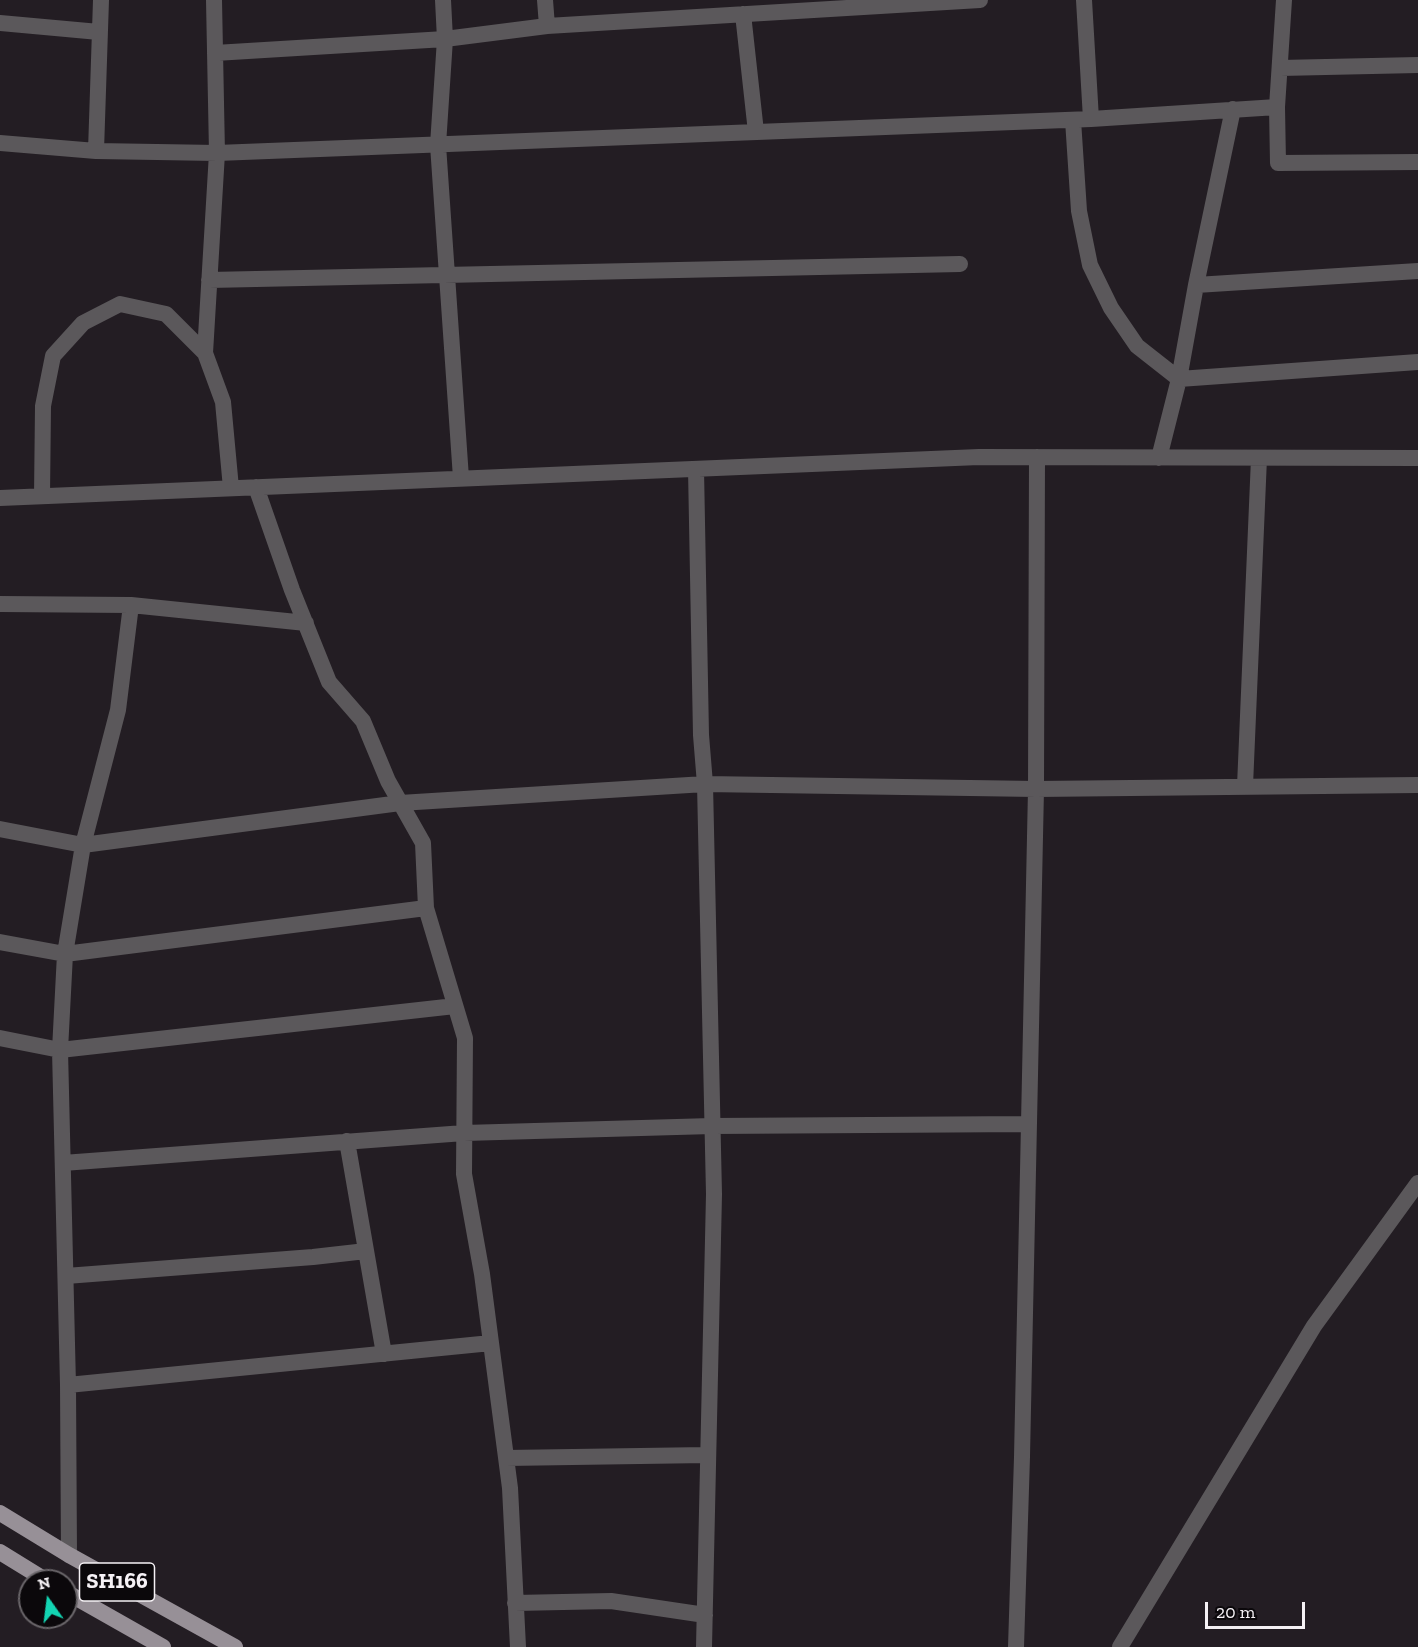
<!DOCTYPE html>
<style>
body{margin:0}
#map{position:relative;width:1418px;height:1647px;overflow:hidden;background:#231d23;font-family:"Zilla Slab",serif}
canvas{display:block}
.north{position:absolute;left:18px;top:1569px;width:60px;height:60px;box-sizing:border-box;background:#0b080b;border:2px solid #696569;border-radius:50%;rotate:346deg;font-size:16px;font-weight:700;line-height:24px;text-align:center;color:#f5f1f5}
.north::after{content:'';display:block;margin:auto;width:21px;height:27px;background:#13d5b3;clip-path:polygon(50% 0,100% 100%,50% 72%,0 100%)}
.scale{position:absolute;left:1205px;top:1602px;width:100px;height:27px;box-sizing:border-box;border:3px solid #f5f1f5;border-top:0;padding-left:8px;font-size:18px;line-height:21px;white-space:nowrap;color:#f5f1f5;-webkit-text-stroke:4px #0b080b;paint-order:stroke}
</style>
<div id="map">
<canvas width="1418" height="1647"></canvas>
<div class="north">N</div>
<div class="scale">20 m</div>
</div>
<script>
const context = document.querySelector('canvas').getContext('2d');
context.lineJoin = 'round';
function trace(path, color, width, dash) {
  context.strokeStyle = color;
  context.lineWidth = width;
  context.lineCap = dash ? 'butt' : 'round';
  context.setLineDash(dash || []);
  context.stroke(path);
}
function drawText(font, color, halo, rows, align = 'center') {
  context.font = font + ' "Zilla Slab",serif';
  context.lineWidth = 5;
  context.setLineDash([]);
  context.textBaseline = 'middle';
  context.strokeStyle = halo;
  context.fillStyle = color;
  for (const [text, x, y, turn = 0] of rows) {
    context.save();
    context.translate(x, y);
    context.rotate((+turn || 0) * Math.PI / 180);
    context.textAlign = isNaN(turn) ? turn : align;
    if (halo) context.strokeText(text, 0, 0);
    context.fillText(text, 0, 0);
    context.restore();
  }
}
trace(new Path2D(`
 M545 0 547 26 980 0
 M1084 0 1091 119
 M743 14 756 132
 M0 23 99 32
 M215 53 445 39 443 0
 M1280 68 1418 65
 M1277 107 1278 163 1418 162
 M1073 120 1079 211 1090 265 1111 308 1137 346 1179 379 1418 362
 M0 143 96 151 217 153 1091 119 1277 107 1284 0
 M96 151 101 0
 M209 280 960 264
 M1196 285 1418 271
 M205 353 217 153 214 0
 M1159 458 1179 379 1196 285 1233 109
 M696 469 701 735 705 784 714 1194 704 1647
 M461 478 438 145 445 39 547 26
 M256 487 292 590 329 682 363 721 388 781 423 843 426 908 465 1038 464 1174 482 1274 510 1488 518 1647
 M42 496 43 406 53 356 83 323 120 304 166 314 205 353 223 402 231 488
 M0 498 979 457 1418 458
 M0 604 131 605
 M1245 786 1259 458
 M0 829 83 845 400 803 705 784 1036 789 1418 785
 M0 942 65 954 426 908
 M0 1038 60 1050 455 1006
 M347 1141 384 1354
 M63 1163 464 1133 712 1126 1029 1124
 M66 1276 313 1257 366 1251
 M68 1385 491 1343
 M506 1458 707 1455
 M69 1555 68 1385 60 1050 65 954 83 845 118 710 131 605 306 623
 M515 1603 611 1601 705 1615
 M1016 1647 1022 1457 1036 789 1037 457
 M1120 1647 1314 1326 1418 1183`), '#5b585b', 16);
trace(new Path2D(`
 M0 1513 69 1555 235 1647
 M0 1552 47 1581
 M66 1592 163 1647`), '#979097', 16);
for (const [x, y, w] of [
 [117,1582,75]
]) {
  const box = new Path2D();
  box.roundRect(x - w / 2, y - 19, w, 38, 4.5);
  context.fillStyle = '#0b080b';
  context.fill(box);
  trace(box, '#f5f1f5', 1.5);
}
drawText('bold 22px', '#f5f1f5', null, [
 ["SH166",117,1582]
]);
</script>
